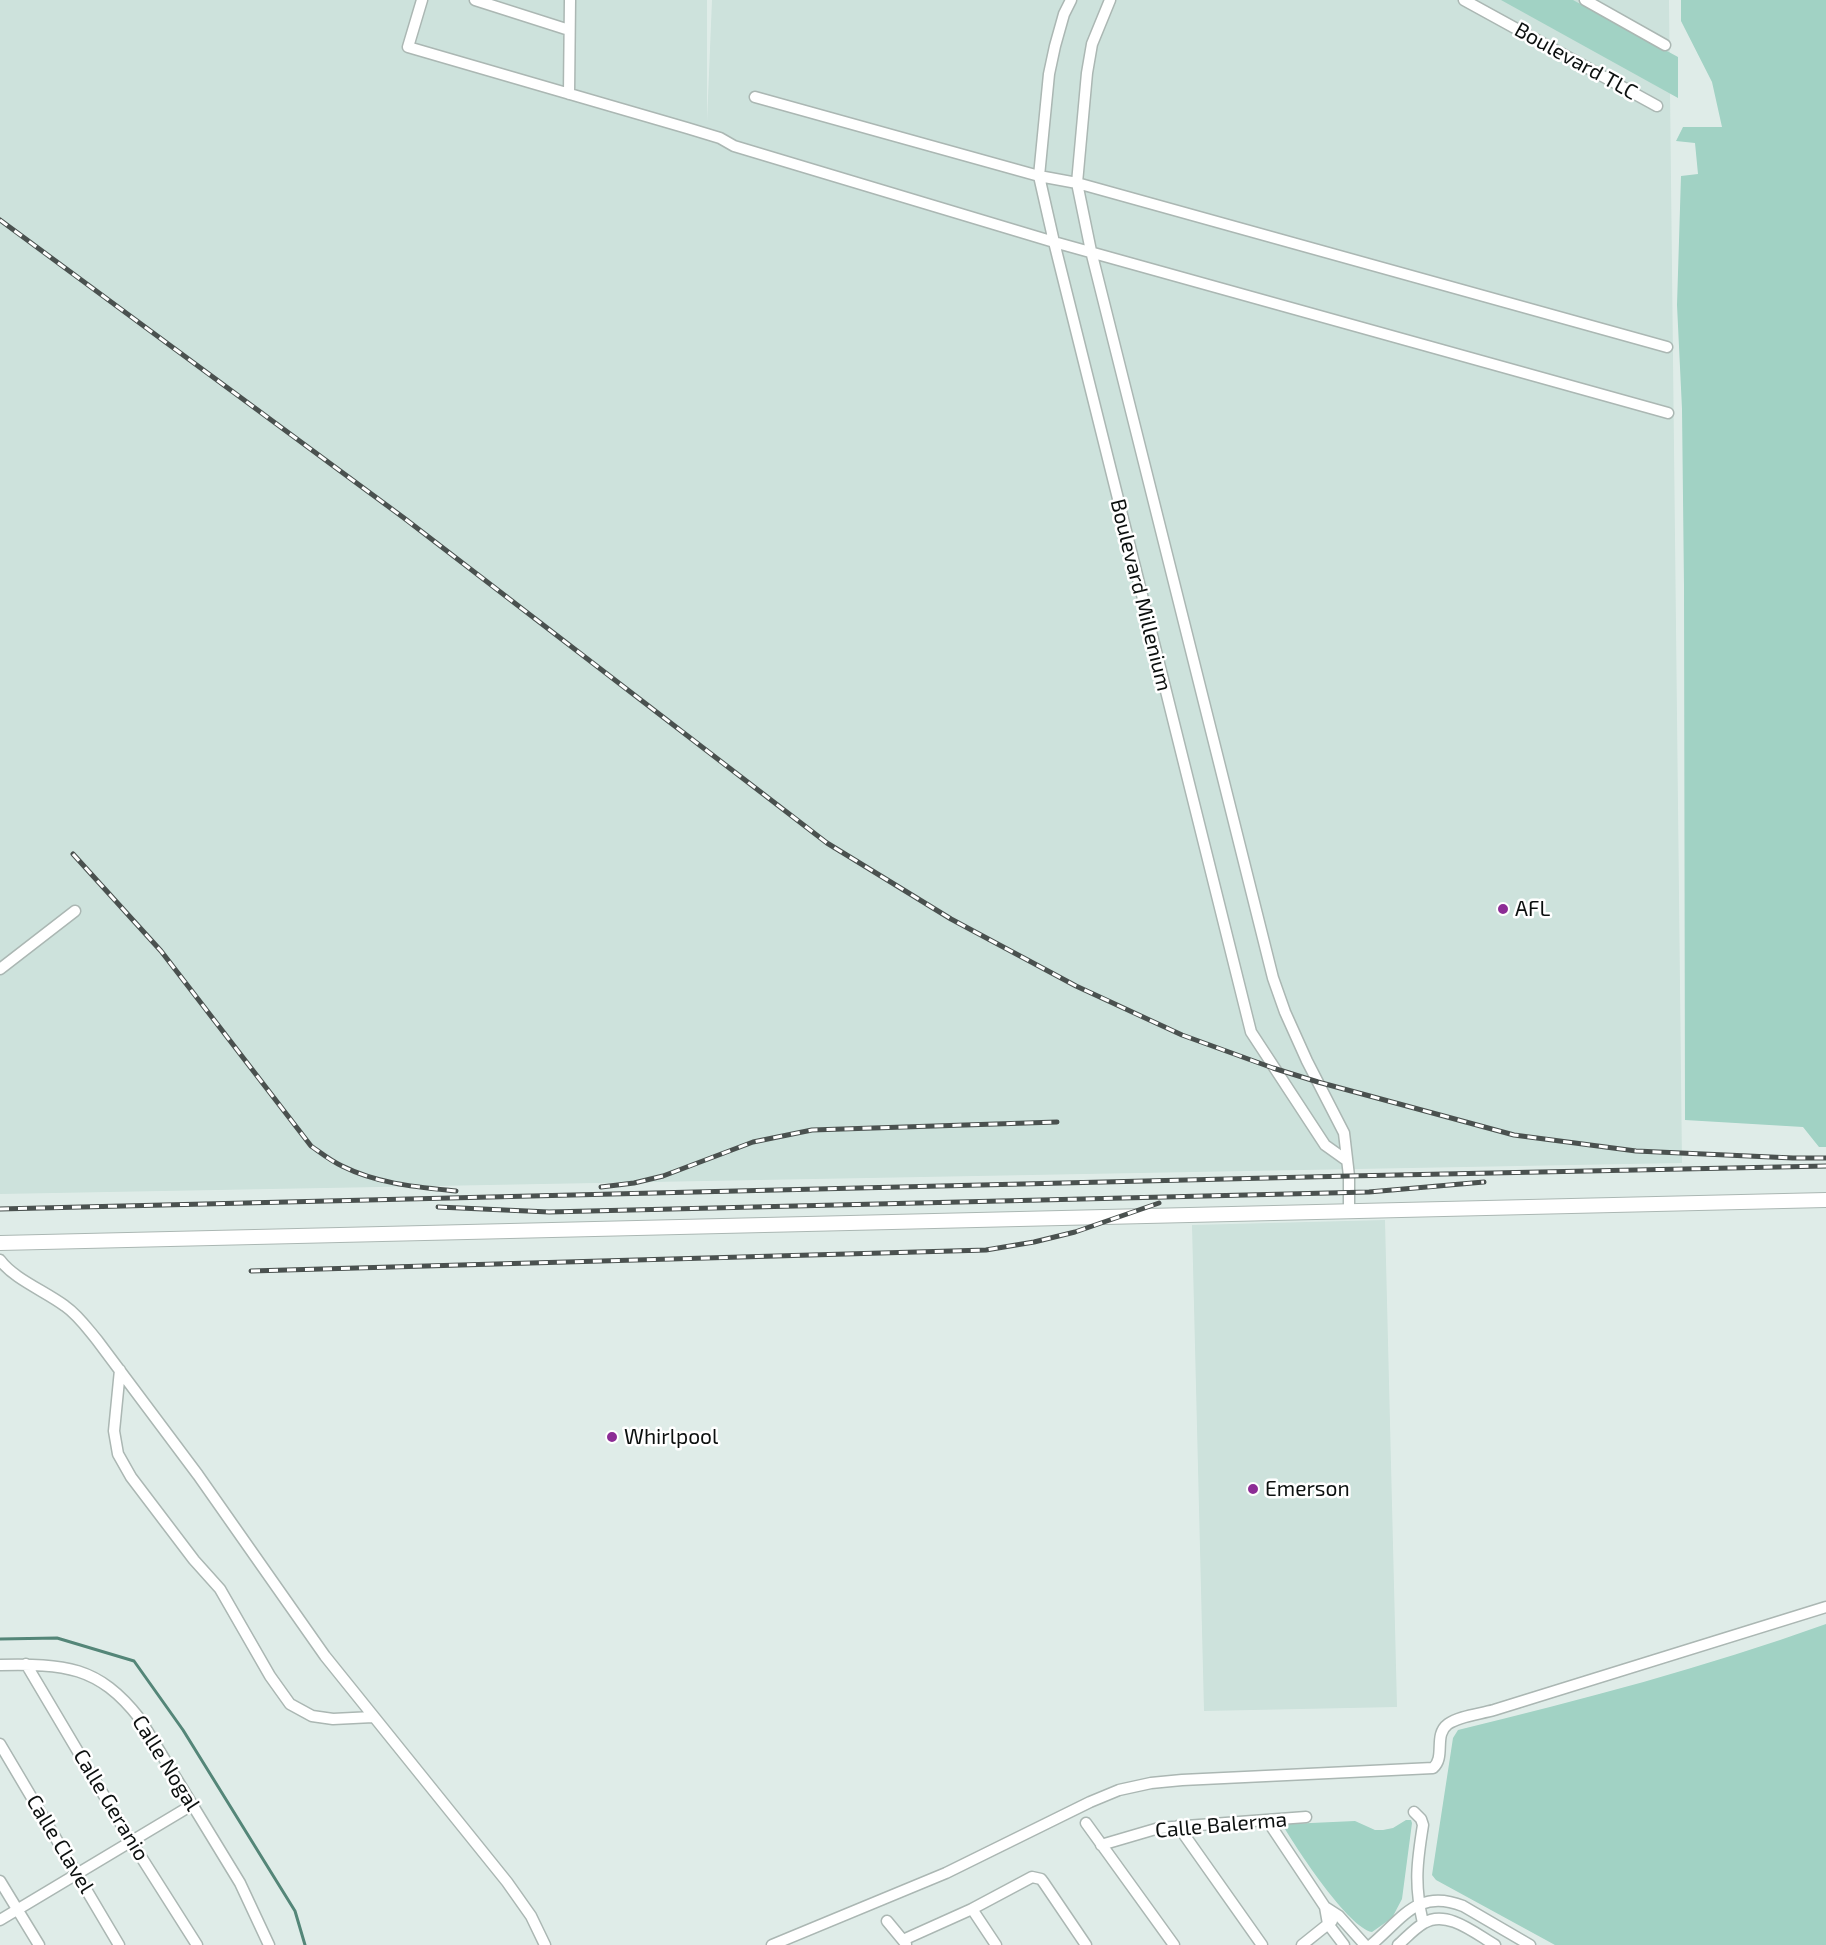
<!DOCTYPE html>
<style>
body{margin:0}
canvas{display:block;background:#dfece8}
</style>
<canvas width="1826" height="1945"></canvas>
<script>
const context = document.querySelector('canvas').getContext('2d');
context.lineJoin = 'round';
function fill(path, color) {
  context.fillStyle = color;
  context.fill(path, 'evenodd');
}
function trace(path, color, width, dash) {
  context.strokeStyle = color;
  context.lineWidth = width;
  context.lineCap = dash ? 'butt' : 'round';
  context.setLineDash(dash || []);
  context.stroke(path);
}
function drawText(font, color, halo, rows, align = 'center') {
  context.font = font + ' "Exo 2",sans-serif';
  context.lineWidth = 5;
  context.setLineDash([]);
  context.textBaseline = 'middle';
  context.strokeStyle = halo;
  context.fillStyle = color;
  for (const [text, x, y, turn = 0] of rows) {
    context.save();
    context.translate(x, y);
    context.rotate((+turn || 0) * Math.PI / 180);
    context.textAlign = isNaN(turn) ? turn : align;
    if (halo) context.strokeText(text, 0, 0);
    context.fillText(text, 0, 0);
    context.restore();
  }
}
fill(new Path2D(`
 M0 0H707V122L712 0H1669L1682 1163 0 1194Z
 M1385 1220 1397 1707 1204 1711 1192 1225Z`), '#cde2dc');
fill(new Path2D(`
 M1501 0H1573L1678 57V98Z
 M1681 0H1826V1147H1819L1803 1127 1685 1120 1684 587 1682 409 1677 305 1681 176 1698 174 1695 143 1676 141 1683 127H1722L1712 82 1681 21Z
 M1826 1624V1945H1555L1436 1880 1432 1875 1453 1738 1458 1730C1582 1700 1706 1667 1826 1624Z
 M1406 1820H1411L1412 1823 1402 1899 1392 1918 1372 1932C1349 1928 1298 1851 1285 1829L1286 1825 1289 1824 1355 1821 1375 1830H1383L1393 1828Z`), '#a1d2c4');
trace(new Path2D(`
 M0 1639 57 1638 134 1661 183 1730 295 1911 305 1945`), '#548678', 3);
const minor = new Path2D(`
 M422 0 408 47 687 128 720 138 734 146 1054 242 1668 413
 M475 0 569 30
 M1071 0 1064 14 1055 46 1049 74 1039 176 1054 242 1251 1032 1325 1145 1346 1160
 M1110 0 1092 44 1087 73 1077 183 1091 251 1273 978 1285 1012 1307 1061 1344 1133 1349 1176V1211
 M1464 0 1657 106
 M1585 0 1665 45
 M569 94 570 0
 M755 97 1039 176 1077 183 1667 347
 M0 969 75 911
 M0 1260C14 1279 45 1291 65 1306 78 1315 87 1328 97 1340L198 1475 325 1656 507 1882 531 1916 545 1945
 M120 1370 114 1431 118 1454 131 1477 194 1560 220 1589 270 1676 290 1704 312 1716 333 1719 373 1717
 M26 1664 131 1841 197 1945
 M0 1665C64 1664 98 1665 140 1719L240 1883 269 1945
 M0 1744 119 1945
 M1414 1812 1421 1819 1423 1825C1417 1862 1414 1885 1423 1923
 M1267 1820 1325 1907 1328 1924 1344 1945
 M1086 1823 1174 1945
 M1178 1826 1262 1945
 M1101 1845 1159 1828 1306 1817
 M0 1881 39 1945
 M1325 1907 1339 1916 1365 1945
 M972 1909 996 1945
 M0 1920 192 1805
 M887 1921 906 1944
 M903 1940 972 1909 1032 1877 1041 1879 1044 1883 1086 1945
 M772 1945 946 1873 1090 1802 1119 1790 1151 1783 1182 1780 1433 1768C1446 1757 1433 1735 1448 1724 1459 1716 1480 1714 1494 1710L1826 1607
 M1302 1945 1332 1921
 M1371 1945C1403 1918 1418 1888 1463 1906L1530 1945
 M1398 1945C1406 1938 1415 1928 1424 1923 1447 1909 1476 1934 1495 1945`);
const tertiary = new Path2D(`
 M0 1243 1826 1200`);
trace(minor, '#abb7b3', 13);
trace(tertiary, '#abb7b3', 16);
trace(minor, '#fff', 10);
trace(tertiary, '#fff', 14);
const rail = new Path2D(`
 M0 220 404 518 827 843 951 919 1076 986 1182 1035 1273 1068 1318 1082 1514 1135 1636 1151 1793 1158H1826
 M73 854 161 951 311 1146C321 1153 331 1161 342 1166 378 1184 417 1187 456 1191
 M601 1187 634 1183 663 1176 753 1142 812 1130 1057 1122
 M438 1207 549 1212 1369 1192 1484 1182
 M0 1209 1349 1176 1826 1166
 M251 1271 986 1250 1034 1242 1075 1232 1159 1203`);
trace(rail, '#4a514f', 5);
trace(rail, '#fff', 3, [9]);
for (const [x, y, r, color] of [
 [1503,909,6,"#8c2c95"],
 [612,1437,6,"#8c2c95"],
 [1253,1489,6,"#8c2c95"]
]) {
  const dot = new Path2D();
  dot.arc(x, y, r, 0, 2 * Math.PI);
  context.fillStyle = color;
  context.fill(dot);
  trace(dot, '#fff', 2);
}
drawText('21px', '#0c100f', '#fff', [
 ["Boulevard TLC",1576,61,29],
 ["Boulevard Millenium",1141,595,76],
 ["Calle Nogal",166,1763,58],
 ["Calle Geranio",111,1805,59],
 ["Calle Balerma",1221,1825,-5],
 ["Calle Clavel",60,1844,59]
]);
drawText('21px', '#0c100f', '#fff', [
 ["AFL",1515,909],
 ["Whirlpool",624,1437],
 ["Emerson",1265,1489]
], 'left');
</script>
